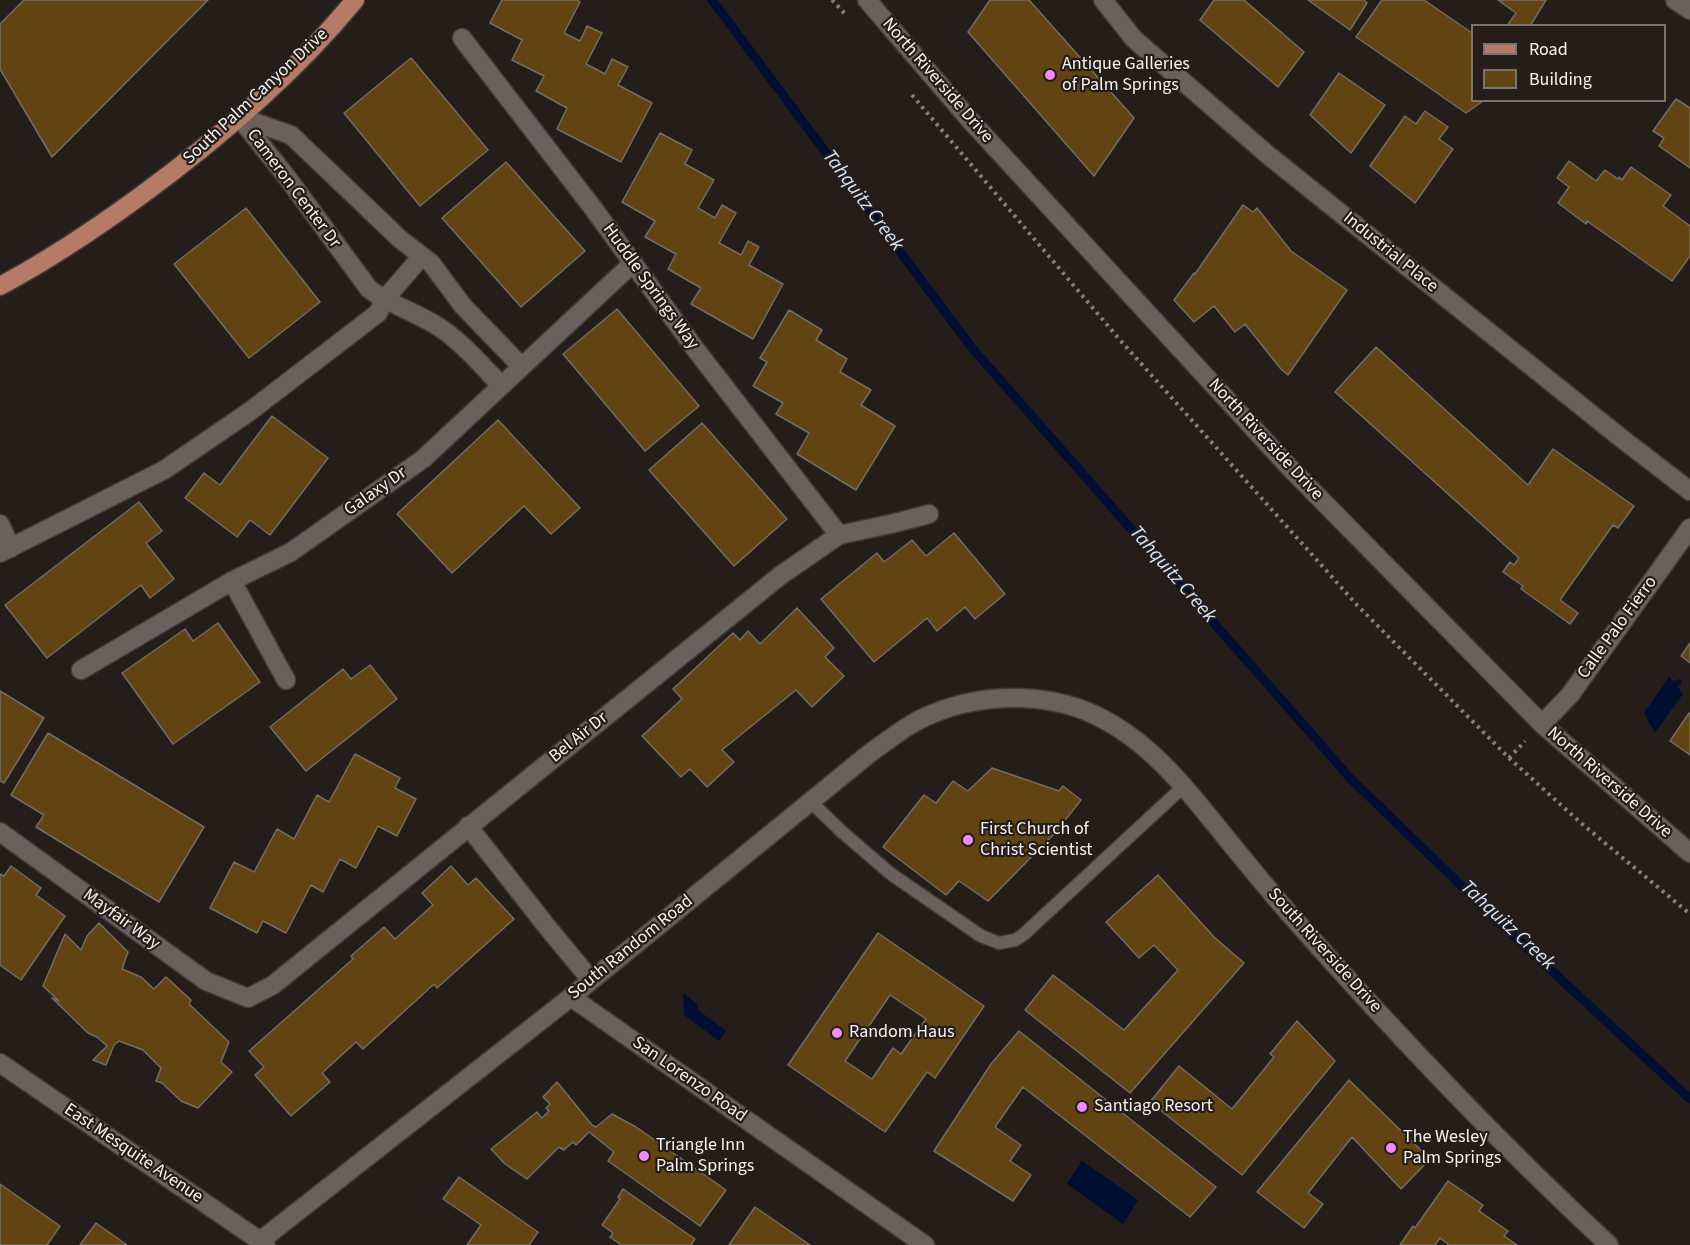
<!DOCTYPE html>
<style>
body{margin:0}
#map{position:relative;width:1690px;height:1245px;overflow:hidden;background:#241d1a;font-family:"Source Sans 3",sans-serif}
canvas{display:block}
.legend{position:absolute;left:1471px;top:24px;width:195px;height:78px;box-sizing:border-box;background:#241d1a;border:2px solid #797370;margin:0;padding:8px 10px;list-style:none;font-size:18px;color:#f8f3f0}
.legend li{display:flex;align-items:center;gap:12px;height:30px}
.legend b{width:30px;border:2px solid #797370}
</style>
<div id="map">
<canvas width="1690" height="1245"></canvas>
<ul class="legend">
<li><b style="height:8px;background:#b57b67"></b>Road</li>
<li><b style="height:16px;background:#614411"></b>Building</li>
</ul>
</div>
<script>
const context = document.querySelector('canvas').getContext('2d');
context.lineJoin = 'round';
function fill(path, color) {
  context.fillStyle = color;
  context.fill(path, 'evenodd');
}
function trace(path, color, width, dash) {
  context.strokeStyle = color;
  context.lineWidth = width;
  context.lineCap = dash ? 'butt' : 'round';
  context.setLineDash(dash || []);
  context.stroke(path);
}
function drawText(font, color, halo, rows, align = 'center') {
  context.font = font + ' "Source Sans 3",sans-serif';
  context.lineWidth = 4.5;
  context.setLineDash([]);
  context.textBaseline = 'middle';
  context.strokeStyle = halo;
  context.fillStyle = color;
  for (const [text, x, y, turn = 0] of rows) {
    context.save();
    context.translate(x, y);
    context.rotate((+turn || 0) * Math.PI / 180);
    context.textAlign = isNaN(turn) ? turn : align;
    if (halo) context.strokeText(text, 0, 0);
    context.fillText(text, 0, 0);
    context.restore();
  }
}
fill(new Path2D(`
 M1669 677 1673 681 1680 679 1682 682 1678 687 1683 694 1655 733 1644 713Z
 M683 993 697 1004 698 1010 726 1031 719 1041 684 1015Z
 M1082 1161 1138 1200 1123 1224 1067 1184Z`), '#000e32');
trace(new Path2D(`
 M712 0 972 348 1351 779 1500 923 1690 1099`), '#000e32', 9);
const building = new Path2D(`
 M24 0H208L52 157 0 69V24Z
 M502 0H577L580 2 564 33 580 41 587 26 602 33 586 64 605 74 612 59 628 67 618 85 652 103 621 162 557 129 567 108 536 91 544 76 512 60 522 40 490 23Z
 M990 0H1029L1134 118 1094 176 968 32Z
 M1214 0H1244L1304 52 1278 87 1200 20Z
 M1308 0H1364L1367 3 1350 30Z
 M1382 0H1424L1472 33V100L1483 101 1466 113 1356 37Z
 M1498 0H1546L1530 26H1507L1516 13Z
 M411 58 488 150 420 206 344 113Z
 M1339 73 1385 105 1351 153 1310 115Z
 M1676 99 1690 108V168L1659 146 1664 138 1653 131Z
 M1425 111 1448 127 1439 139 1453 149 1415 203 1370 166 1405 116 1416 124Z
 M660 133 692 150 685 164 714 180 698 208 715 218 722 205 736 213 719 243 741 255 748 241 759 247 749 265 783 284 753 339 691 304 701 288 668 269 676 254 645 237 655 221 622 202Z
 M1569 161 1596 181 1605 170 1618 179 1619 177 1622 180 1631 167 1671 195 1663 206 1690 226V256L1672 281 1587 221 1586 224 1558 203 1569 187 1557 178Z
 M506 162 585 251 521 307 442 218Z
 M1243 205 1253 212 1257 208 1291 251 1347 290 1288 375 1281 369 1245 324 1235 332 1214 306 1194 322 1174 300 1194 273 1195 274Z
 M246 208 320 302 249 358 174 264Z
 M617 309 699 406 645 451 563 354Z
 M789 310 822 330 816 340 847 359 840 372 871 390 861 405 895 426 856 490 797 454 809 433 776 414 783 403 753 386 767 362 760 358Z
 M1376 347 1528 485 1553 449 1634 506 1618 528 1613 525 1560 600 1578 613 1570 624 1521 589 1523 586 1503 572 1510 562 1514 565 1519 558 1335 392Z
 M272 416 328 458 270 535 250 520 237 537 185 498 204 473 220 485Z
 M498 420 580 508 551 534 524 506 452 573 397 514Z
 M702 423 787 519 734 566 649 470Z
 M139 502 162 531 146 543 174 579 150 598 141 585 47 658 5 605Z
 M954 533 1005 594 975 619 965 607 937 631 927 618 874 662 821 599 877 553 884 562 912 540 926 556Z
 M797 608 834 648 825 657 844 676 812 707 796 690 722 750 734 762 707 787 690 769 681 777 642 736 682 699 673 689 733 633 740 640 748 631 760 644Z
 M218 623 260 682 173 744 122 673 185 629 193 641Z
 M1690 643V663L1681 656Z
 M370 665 397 699 306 771 270 727 343 669 351 679Z
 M0 691 44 718 4 783 0 781Z
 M1689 713 1690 714V755L1670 741Z
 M48 733 204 827 159 902 36 827 44 815 11 795Z
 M355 754 400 778 395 788 416 799 397 836 378 826 356 868 340 859 323 892 311 885 286 933 263 921 257 933 210 908 234 862 254 872 277 829 294 839 317 795 329 802Z
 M992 768 1059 791 1063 786 1081 800 1055 833 988 901 959 881 946 895 883 847 924 795 936 803 953 781 968 791Z
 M11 866 41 888 36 895 65 916 21 980 0 965V874L4 876Z
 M451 866 468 885 476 878 514 919 437 988 434 984 363 1049 356 1042 322 1073 330 1082 291 1116 255 1075 264 1067 249 1051 353 959 351 956 384 927 395 939 433 905 422 893Z
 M1158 875 1214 937 1244 963 1130 1093 1025 1010 1053 975 1124 1030 1178 970 1154 945 1139 958 1106 922Z
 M99 923 128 952 122 969 141 977 154 989 166 977 191 1000 189 1004 229 1042 221 1062 232 1072 198 1108 181 1101 162 1083 156 1081 161 1068 143 1050 119 1041 114 1045 106 1065 93 1060 107 1046 97 1037 88 1033 52 998 59 1001 43 986 65 934 81 950 87 936Z
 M878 933 984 1006 935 1078 927 1072 885 1132 788 1065ZM890 995 926 1019 901 1054 893 1048 872 1079 845 1061Z
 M1297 1021 1335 1061 1242 1175 1150 1102 1179 1066 1232 1109 1274 1057 1270 1054Z
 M1019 1031 1216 1187 1190 1217 1023 1087 995 1127 1021 1145 1010 1161 1031 1175 1013 1201 934 1151 991 1064Z
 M1349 1080 1430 1159 1401 1189 1352 1137 1308 1193 1323 1204 1304 1228 1257 1192Z
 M557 1082 592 1125 596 1127 612 1114 636 1127 726 1190 700 1226 608 1161 614 1152 589 1132 576 1145 573 1142 564 1150 559 1147 527 1179 505 1164 491 1149 537 1112 542 1118 549 1111 546 1108 550 1104 543 1097Z
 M459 1177 538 1232 529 1245H467L481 1225 443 1199Z
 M1448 1181 1483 1205 1479 1211 1508 1231 1504 1236 1517 1245H1449L1440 1238 1435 1245H1400L1413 1226 1415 1228Z
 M0 1184 60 1226 47 1245H0Z
 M623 1189 695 1239 691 1245H621L610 1237 613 1233 602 1225 620 1199 618 1197Z
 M755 1207 810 1245H729Z
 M96 1223 127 1245H80Z`);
fill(building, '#614411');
trace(building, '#726d65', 1.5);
const lane = new Path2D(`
 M811 802 841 831 891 874 981 936 999 943 1015 940 1023 935 1184 786`);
const street = new Path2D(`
 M867 0 969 119 1289 467 1542 724 1690 853
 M1103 0 1134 39 1268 155 1621 438 1690 491
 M462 38 593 208 696 350 839 535
 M239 117 291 135 400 239 431 263 463 306 521 366
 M239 117 286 176 369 289C391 305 417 313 439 327 463 343 481 365 501 385
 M0 524 11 548
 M0 553 164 470 249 412 378 313 384 300 422 256
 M232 581 286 680
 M81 670 232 581 291 552 423 459 633 263
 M1542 724 1570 695 1690 528
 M468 826 548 928 591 980
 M0 832 206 981 248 998 273 985 781 575 839 535 895 523 929 514
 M571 997 925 1245
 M260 1241 571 997 870 753C890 739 909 723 932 714 982 693 1046 692 1095 715 1152 742 1189 792 1227 839 1249 866 1271 893 1294 919 1394 1032 1498 1142 1609 1245`);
const secondary = new Path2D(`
 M1675 0 1690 10
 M0 1063 266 1245`);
const primary = new Path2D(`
 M0 286C49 260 95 229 139 197 217 140 293 75 355 0`);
trace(lane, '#413b39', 15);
trace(street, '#413b39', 21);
trace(secondary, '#413b39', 21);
trace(primary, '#413b39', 21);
trace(new Path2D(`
 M832 0 846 15
 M912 95 1120 340 1357 605 1509 758 1581 823 1690 914
 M1509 758 1525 741`), '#857f7c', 4, [3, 4.5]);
trace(lane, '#6a605d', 12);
trace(street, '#6a605d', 18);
trace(secondary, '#6a605d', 18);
trace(primary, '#b57b67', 18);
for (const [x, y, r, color] of [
 [1050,75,6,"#f08bf6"],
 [968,840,6,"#f08bf6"],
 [837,1033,6,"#f08bf6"],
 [1082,1107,6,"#f08bf6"],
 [1391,1148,6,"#f08bf6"],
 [644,1156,6,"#f08bf6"]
]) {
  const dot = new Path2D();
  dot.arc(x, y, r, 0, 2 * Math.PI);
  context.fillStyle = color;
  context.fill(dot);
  trace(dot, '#241d1a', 2);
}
drawText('18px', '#f8f3f0', '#241d1a', [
 ["Antique Galleries",1062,65],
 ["of Palm Springs",1062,86],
 ["First Church of",980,830],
 ["Christ Scientist",980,851],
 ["Random Haus",849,1033],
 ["Santiago Resort",1094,1107],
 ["The Wesley",1403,1138],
 ["Palm Springs",1403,1159],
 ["Triangle Inn",656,1146],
 ["Palm Springs",656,1167]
], 'left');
drawText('18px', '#f8f3f0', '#241d1a', [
 ["North Riverside Drive",937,81,49],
 ["South Palm Canyon Drive",256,97,-43],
 ["Cameron Center Dr",293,189,53],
 ["Industrial Place",1390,253,39],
 ["Huddle Springs Way",650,287,54],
 ["North Riverside Drive",1265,440,47],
 ["Galaxy Dr",376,492,-35],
 ["Calle Palo Fierro",1618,628,-54],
 ["Bel Air Dr",579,738,-39],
 ["North Riverside Drive",1609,783,41],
 ["Mayfair Way",121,920,36],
 ["South Random Road",631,948,-39],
 ["South Riverside Drive",1324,951,48],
 ["San Lorenzo Road",689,1080,35],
 ["East Mesquite Avenue",133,1154,34]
]);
drawText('italic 20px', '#d6e4f8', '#241d1a', [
 ["Tahquitz Creek",862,201,53],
 ["Tahquitz Creek",1172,575,49],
 ["Tahquitz Creek",1507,926,43]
]);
</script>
